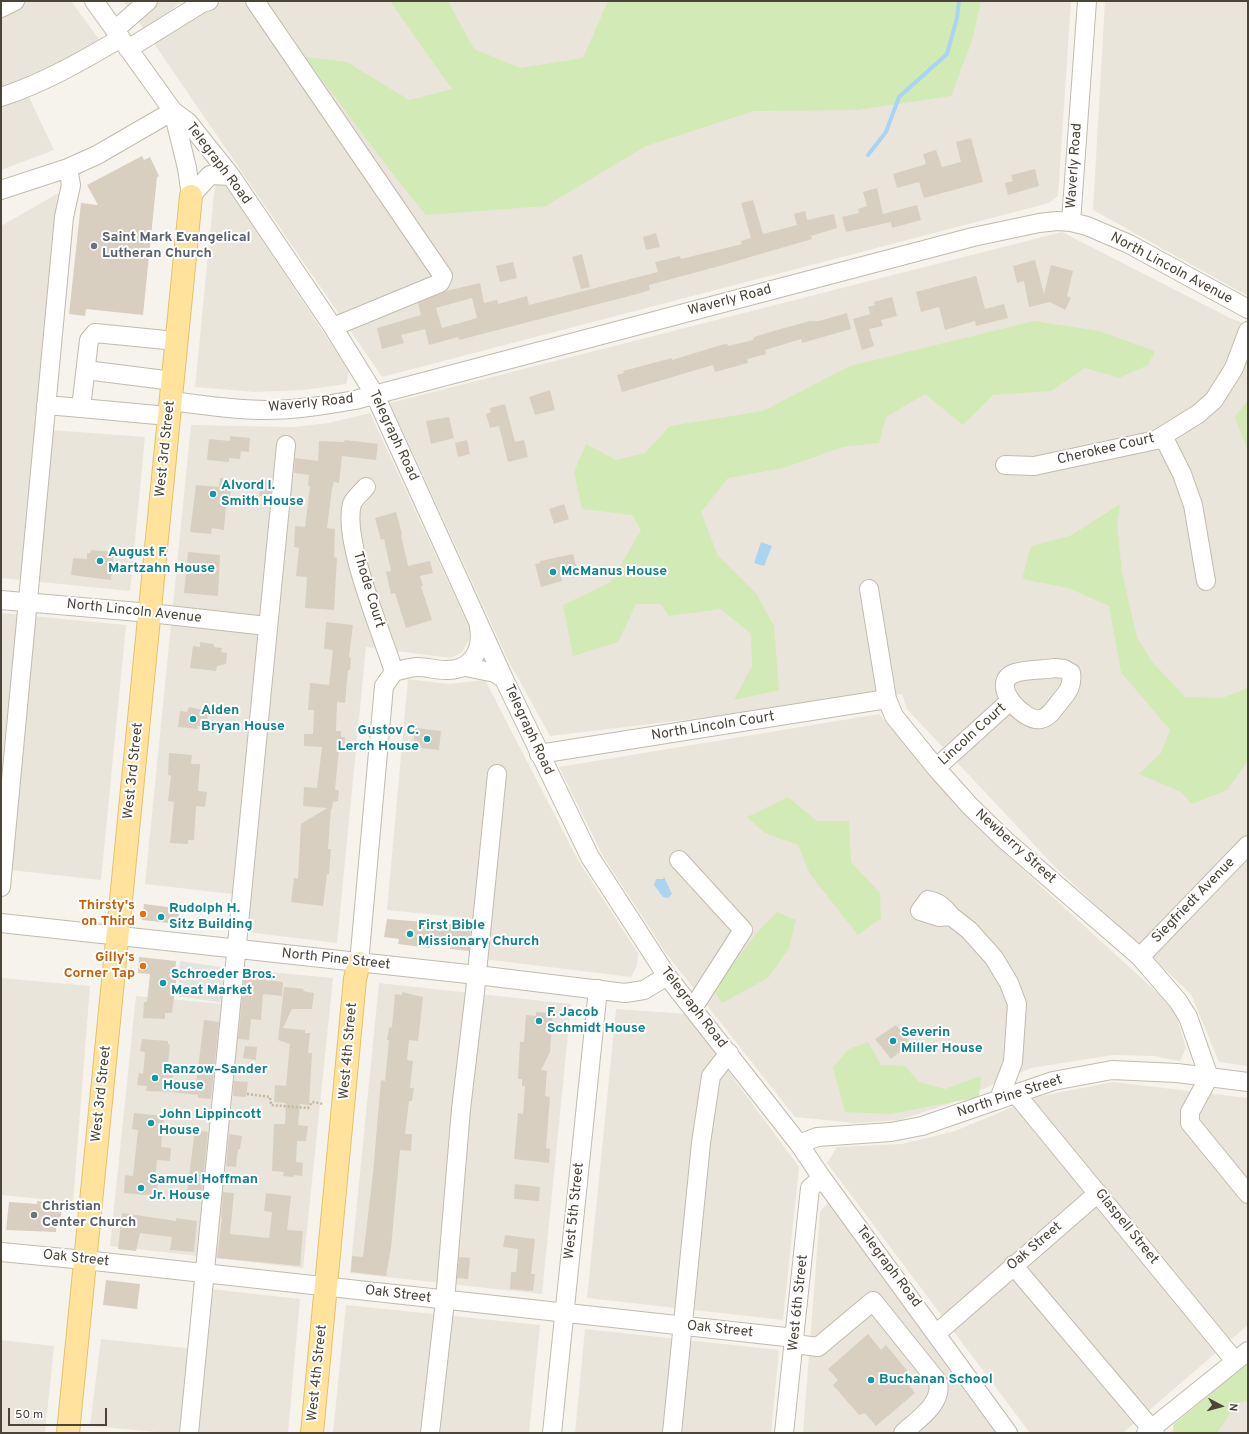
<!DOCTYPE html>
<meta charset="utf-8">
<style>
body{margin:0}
#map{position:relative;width:1249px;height:1434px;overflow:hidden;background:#f6f3ec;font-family:Overpass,sans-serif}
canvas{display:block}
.frame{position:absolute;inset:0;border:2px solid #4b4439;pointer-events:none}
.north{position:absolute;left:1201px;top:1386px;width:40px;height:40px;-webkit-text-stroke:3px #fff;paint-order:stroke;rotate:96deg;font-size:11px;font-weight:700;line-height:16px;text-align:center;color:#4b4439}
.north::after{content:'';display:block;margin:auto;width:14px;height:18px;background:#4b4439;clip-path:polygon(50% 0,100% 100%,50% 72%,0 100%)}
.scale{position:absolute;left:8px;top:1408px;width:99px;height:18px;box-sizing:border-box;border:2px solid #4b4439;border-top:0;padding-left:5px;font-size:12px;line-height:14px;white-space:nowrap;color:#4b4439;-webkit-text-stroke:3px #fff;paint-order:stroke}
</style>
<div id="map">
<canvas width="1249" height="1434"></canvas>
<div class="frame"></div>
<div class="north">N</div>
<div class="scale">50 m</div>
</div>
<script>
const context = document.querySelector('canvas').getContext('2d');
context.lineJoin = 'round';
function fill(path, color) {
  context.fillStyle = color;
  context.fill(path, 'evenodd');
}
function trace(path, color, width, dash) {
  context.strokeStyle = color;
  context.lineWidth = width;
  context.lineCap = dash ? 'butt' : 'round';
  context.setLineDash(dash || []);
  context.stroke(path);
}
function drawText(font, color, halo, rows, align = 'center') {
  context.font = font + ' Overpass,sans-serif';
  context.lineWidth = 4;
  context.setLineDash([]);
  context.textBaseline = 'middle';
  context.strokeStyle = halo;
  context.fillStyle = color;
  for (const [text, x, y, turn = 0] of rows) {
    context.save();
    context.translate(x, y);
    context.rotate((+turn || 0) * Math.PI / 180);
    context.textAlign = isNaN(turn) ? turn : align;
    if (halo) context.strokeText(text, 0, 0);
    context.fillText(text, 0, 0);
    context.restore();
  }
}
fill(new Path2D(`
 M1 1H71L101 42 27 93 54 150 1 170Z
 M123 1H182L145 30Z
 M227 1H1071L1058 196 1049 203 382 377 153 42 209 5Z
 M1105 1H1248V296L1093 210Z
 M215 184 226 185 349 371 346 384 304 390 255 392 195 387Z
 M62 191 38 429 145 437 130 591 1 578V226Z
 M1062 232 1230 318 1248 325V1066L1219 1062 1191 994 1057 869 907 709 902 694 550 736 507 658 390 403Z
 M370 413 470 629 469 640 462 652 451 658 366 647 337 943 247 932 249 896 145 884 191 425 293 427 329 423Z
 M1 613 126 625 101 880 1 869Z
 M408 679 448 684 485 680 578 860 638 953 637 966 631 977 483 959 487 920 387 910Z
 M879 714 985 835 1174 1008 1186 1048 1180 1061 1153 1056 1113 1055 1031 1068 949 1104 899 1120 856 1123 795 1117 665 952 603 856 559 767Z
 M237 969 333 978 303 1268 110 1246 136 996 234 1005Z
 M1 978 90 986 73 1202 1 1195Z
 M379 983 571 1004 542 1294 350 1273Z
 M616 1009 686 1014 799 1167 783 1320 587 1298Z
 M1113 1082 1248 1098V1325L1123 1433H1030L827 1163 837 1147 902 1144 955 1131 1037 1097Z
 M828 1202 1000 1433H803L820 1212Z
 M211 1289 300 1299 288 1433H168L90 1426 101 1339 204 1350Z
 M346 1305 540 1325 529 1433H333Z
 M585 1329 779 1350 771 1433H575Z
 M1 1340 54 1346 45 1433H1Z
 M1248 1368V1433H1169Z`), '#eae5da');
fill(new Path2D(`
 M390 1H448L474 49 520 68 583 58 608 1H981L972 40 951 96 857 110 754 111 646 146 546 206 426 215 396 178 305 57 347 62 409 100 452 89Z
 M1034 321 1099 331 1155 351 1148 365 1119 378 1085 368 1051 391 993 395 963 425 925 394 886 417 879 443 843 447 783 468 728 478 701 512 717 554 755 592 774 626 779 690 734 700 752 666 751 634 721 609 669 616 661 604H636L618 642 573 656 563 605 611 582 641 530 632 515 582 509 574 472 586 444 616 460 645 453 670 426 763 411 850 366Z
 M1248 400V451L1235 417Z
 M1120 504 1117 526 1122 572 1137 638 1153 663 1185 697 1222 698 1248 688V761L1227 790 1192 804 1181 792 1139 774 1161 753 1170 730 1121 672 1109 606 1068 588 1022 579 1031 546 1070 536Z
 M788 797 817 821H849L851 862 880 893 881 918 858 935 810 874 798 845 765 833 747 817Z
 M777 912 796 920 789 948 768 978 722 1003 714 990 755 935Z
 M868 1042 881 1065 905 1066 919 1082 945 1089 981 1076 979 1097 890 1114 845 1112 833 1067 849 1049Z
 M1248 1363V1401L1237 1403 1217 1433H1174L1173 1425Z`), '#d2eab5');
fill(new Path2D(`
 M180 961 228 968 224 1003 177 996Z`), '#e5e3e0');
fill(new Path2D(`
 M761 542 772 546 764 566 754 563Z
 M664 877 672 894 668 898 663 897 654 885 656 879H663Z`), '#a9d4f2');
trace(new Path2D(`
 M868 155 886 132 899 97 947 54 957 18 959 1`), '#a9d4f2', 4);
fill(new Path2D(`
 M971 138 983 182 924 198 919 182 897 188 893 174 926 164 923 154 936 150 942 167 961 162 956 142Z
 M142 156 144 160 150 157 159 176 157 177 143 315 86 309 85 316 69 314 81 203 98 205 87 185Z
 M1035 169 1039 186 1008 195 1005 183 1013 181 1011 175Z
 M877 188 883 214 917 205 921 220 892 228 891 222 846 232 842 217 859 213 858 209 867 206 863 192Z
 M753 200 763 234 797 225 794 214 805 211 807 220 834 214 837 228 811 236 812 239 716 267 649 285 650 290 637 294 459 340 458 337 429 345 425 329 401 335 404 343 382 349 377 328 421 315 418 303 446 291 480 283 484 303 497 300 498 304 527 296 529 305 658 272 655 262 680 256 681 259 742 244 741 241 751 238 741 203ZM472 298 477 318 442 328 436 308Z
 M656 233 660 247 646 250 643 237Z
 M582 254 590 287 581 289 572 257Z
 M1035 260 1044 294 1051 265 1073 271 1067 296 1071 298 1065 310 1050 302 1029 307 1024 281 1017 283 1013 266Z
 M513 262 517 278 500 282 496 266Z
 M976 276 985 309 1004 304 1008 318 976 326 975 321 945 330 939 307 921 312 916 292Z
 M892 297 897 316 881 320 883 326 869 329 874 346 862 350 853 319 870 314 868 307 875 305 874 302Z
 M847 313 851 329 802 343 801 339 765 350 766 354 747 359 748 363 715 372 713 365 622 392 617 375 624 373 623 371 672 358V360L721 345 727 344 728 346 753 340 754 337 784 328 810 321H819Z
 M550 390 555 410 535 415 529 397Z
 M505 404 515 442 524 440 528 457 508 462 499 426 490 428 486 414 491 412 490 408Z
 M449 417 454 438 431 444 426 421Z
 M230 436 250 438 249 452 241 451 240 459 229 458V462L207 460 209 439 230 441Z
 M345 440 378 444 376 460 342 456 339 483 334 482 332 489 327 528 335 529 334 557 337 558 334 610 305 608 307 577 296 576 299 548 294 547 295 526 305 527 310 486H308L309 475 294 473 295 458 318 461 319 441 344 442Z
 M467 440 470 454 458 457 455 443Z
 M220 478 232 479 229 506H226L224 530 212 528 211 534 190 532 196 485 219 487Z
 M261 480 272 481 270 497 259 496Z
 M564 504 569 519 554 524 549 509Z
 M396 512 402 534 401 535 408 566 430 561 433 573 420 576 423 586H421L432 620 406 628 395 593 391 594 386 572 391 571 384 539 381 540 375 518Z
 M91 550 114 552 111 580 71 575 73 558 87 559V553H90Z
 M188 552 220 555 218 596 184 593Z
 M573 554 577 570 560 574 562 581 541 587 535 564 540 563V561Z
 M326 622 353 625 349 657 351 658 350 670H348L345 703 337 702 336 731H341V737H345L344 749H339L335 790H339L338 801 333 802 332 809H331L328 849H331L329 874H327L323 906 291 902 294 878 298 879 301 824 327 808 303 806 304 787 317 788 322 747 304 746V734H313L314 710H308L310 683 329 685 333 650 324 649Z
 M200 642 214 644V647L222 648 221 652 227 653 226 664 217 666 216 671 190 668 193 646 200 647Z
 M189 707 208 711 207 727 198 726V729L178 727 180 711 187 712Z
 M415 728 441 731 439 750 413 747Z
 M169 753 192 755 191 764H200L198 791 207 792 205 807 196 806 194 840H188V844L170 843 174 802 168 801 171 776 168 775Z
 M144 904 175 908V911H179L178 924 142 920Z
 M387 919 471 926 469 951 450 949 451 943 431 941 430 948 398 944 399 939 384 937Z
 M139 957 176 961 175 974H177L172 1013H165V1019L143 1018 144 1002H147L150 974 138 973Z
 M245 971 266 974 265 980 283 982 282 996 263 994 261 1020 251 1019 249 1040 238 1039Z
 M284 987 304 989 303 991 314 993 312 1009H292L283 1028 305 1030V1033H310L308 1053H312L309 1105 300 1104 298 1125 308 1126 306 1141H297L296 1162 303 1163 302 1176 294 1175V1177L283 1176 284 1172 272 1171 274 1124H285L286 1103 274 1102 275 1085 286 1086 290 1044 278 1040Z
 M402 992 423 997 418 1041 409 1040 407 1060 413 1061 410 1088H414L412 1101H409L405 1134H412L411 1151 400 1150 391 1248 386 1276 351 1272 352 1256 363 1257 373 1173 381 1080 385 1081 389 1040H387L389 1028 392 1027 395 994 402 995Z
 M536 1012 553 1013 550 1052 541 1070 547 1071 545 1096 550 1097 546 1148 550 1149 549 1163 514 1159 518 1113 523 1114 525 1086H522V1079H518L520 1042H524L526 1015 536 1016Z
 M204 1020 219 1022 211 1099 198 1098V1095L172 1092 173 1082 196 1084Z
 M896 1025 911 1043 891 1059 875 1039Z
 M142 1039 168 1041V1044L170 1045 167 1073 173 1074 171 1092 146 1091 147 1086 137 1085 139 1073 143 1074 145 1052 140 1051Z
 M245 1046 257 1047 256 1060 243 1058Z
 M234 1081 248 1082 246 1097 233 1096Z
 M134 1113 164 1116 161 1147 171 1148 170 1161 157 1160 155 1181H158L157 1196 124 1193 125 1175 133 1176 138 1130 132 1129Z
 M195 1130 208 1132 201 1201 186 1199Z
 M229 1134 242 1136 240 1149H238L236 1167 226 1166Z
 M515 1184 540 1187 539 1201 514 1199Z
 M223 1192 234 1193 230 1234 269 1238 272 1212 264 1211 266 1193 291 1196 287 1230 303 1231 300 1266 217 1258 222 1217H221Z
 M37 1201 62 1204 60 1226H56V1232L6 1230 9 1202 37 1204Z
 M122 1213 176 1221V1218L197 1221 194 1252 170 1250 172 1237 140 1233 136 1251 118 1249Z
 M505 1235 535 1239 531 1274H535L533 1291 510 1289 511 1272H516L518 1249 503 1247Z
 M459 1257 470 1258 468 1279 457 1278Z
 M106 1280 140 1284 137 1309 103 1305Z
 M868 1334 881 1350 886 1345 910 1374 904 1379 915 1393 876 1426 865 1413 859 1415 833 1385 838 1380 828 1369Z`), '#d8cfc1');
const minor = new Path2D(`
 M94 1 173 111 188 122 231 176 333 327 375 395 504 679 590 857 667 976 799 1144 822 1178 1008 1433
 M255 1 443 276 440 283 333 327
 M1 8 15 1
 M116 29 148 1
 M128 49 202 3 209 1
 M1 97C44 83 82 61 121 38
 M173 111 187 168 191 196
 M1 190 68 168 97 155 173 111
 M191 196 210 175 231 176
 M1071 222 1087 1
 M86 370 173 381
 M171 401C203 405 234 410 266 410 296 410 326 405 355 400L973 237 1039 223 1057 221 1071 222 1087 226 1129 244 1248 309
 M46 405 81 408 89 340 95 333 176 341
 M81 408 168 416
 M1163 436 1182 474 1193 505 1206 581
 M1005 465 1034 466 1156 440 1198 414 1214 400 1234 368 1248 331
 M366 487C362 492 354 498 352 504 342 541 382 633 394 672
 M869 589 887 699 894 716 936 768 970 806 1005 840 1140 957 1178 1001 1188 1017 1209 1077 1190 1112V1123L1248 1194
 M1 600 150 613 267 626
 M466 667 495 673 504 679
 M1055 668 1064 669 1071 673C1073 685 1068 692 1061 700 1055 707 1050 717 1041 719 1024 723 987 683 1015 673 1027 669 1043 670 1055 668Z
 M394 672C402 670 410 667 418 667 427 667 436 670 445 670 471 671 483 651 479 627
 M539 754 887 699
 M936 768 1010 701
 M679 860 743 930 693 1008
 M1 887 64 217 71 185 68 168
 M928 900C939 902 944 907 951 916L939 917 920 911Z
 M951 916 969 930 994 958 1009 983 1017 1004 1013 1062 999 1099
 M1 923 477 975 625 993 644 990 667 976
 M1140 957 1248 845
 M359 963 384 686 394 672
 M1016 1094 1235 1361
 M799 1144 817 1137 891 1132 922 1126 1053 1081 1112 1070 1177 1073 1248 1082
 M1 1252 85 1260 795 1338
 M1013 1265 1155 1433
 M937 1333 1098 1193
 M795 1344 818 1347 873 1301 938 1382C943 1404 917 1420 903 1433
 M189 1433 286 445
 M430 1433 445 1301 461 1109 475 992 497 774
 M552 1433 598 989
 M672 1433 701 1143 711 1076 729 1053
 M784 1433 810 1188 822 1178
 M1146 1433 1248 1351`);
const major = new Path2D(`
 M68 1433 191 196
 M312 1433 355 979 359 963`);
trace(minor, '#c2bbae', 20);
trace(major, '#e6c16a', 24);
trace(new Path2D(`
 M247 1094 270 1097 271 1105 308 1108 312 1102 324 1104`), '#c4b79f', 2.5, [2, 2]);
trace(minor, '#fff', 18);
trace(major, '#ffe39c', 22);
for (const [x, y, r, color] of [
 [94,246,4,"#6b7280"],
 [213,494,4,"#0f9aa8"],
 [100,561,4,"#0f9aa8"],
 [553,572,4,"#0f9aa8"],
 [193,719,4,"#0f9aa8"],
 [427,739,4,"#0f9aa8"],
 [143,914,4,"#e8710a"],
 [161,917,4,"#0f9aa8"],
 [410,934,4,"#0f9aa8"],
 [143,966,4,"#e8710a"],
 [163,983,4,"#0f9aa8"],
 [539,1021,4,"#0f9aa8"],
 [893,1041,4,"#0f9aa8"],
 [155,1078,4,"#0f9aa8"],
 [151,1123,4,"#0f9aa8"],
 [141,1188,4,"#0f9aa8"],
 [34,1215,4,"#6b7280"],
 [871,1380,4,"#0f9aa8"]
]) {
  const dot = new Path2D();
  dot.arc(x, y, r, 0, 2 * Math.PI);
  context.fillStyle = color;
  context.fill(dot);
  trace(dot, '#fff', 1.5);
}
drawText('14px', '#4b4439', '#fff', [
 ["Telegraph Road",218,164,53],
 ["Waverly Road",1075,166,-86],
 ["North Lincoln Avenue",1171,269,28],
 ["Waverly Road",730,301,-15],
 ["Waverly Road",311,404,-6],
 ["Telegraph Road",393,436,65],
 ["West 3rd Street",166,449,-84],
 ["Cherokee Court",1106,450,-13],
 ["Thode Court",368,590,73],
 ["North Lincoln Avenue",134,612,6],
 ["North Lincoln Court",713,727,-9],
 ["Telegraph Road",528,730,65],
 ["Lincoln Court",973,735,-42],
 ["West 3rd Street",134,771,-84],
 ["Newberry Street",1015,847,42],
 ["Siegfriedt Avenue",1194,901,-46],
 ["North Pine Street",336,960,6],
 ["Telegraph Road",693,1008,52],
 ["West 4th Street",349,1051,-85],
 ["West 3rd Street",102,1094,-84],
 ["North Pine Street",1010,1097,-18],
 ["West 5th Street",575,1211,-84],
 ["Glaspell Street",1126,1227,51],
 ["Oak Street",1035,1247,-40],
 ["Oak Street",76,1259,6],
 ["Telegraph Road",888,1267,53],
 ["Oak Street",398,1295,7],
 ["West 6th Street",799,1303,-84],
 ["Oak Street",720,1330,6],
 ["West 4th Street",318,1373,-84]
]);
drawText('bold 14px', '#5b616d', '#fff', [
 ["Saint Mark Evangelical",102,238],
 ["Lutheran Church",102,254],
 ["Christian",42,1207],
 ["Center Church",42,1223]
], 'left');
drawText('bold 14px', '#0d838f', '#fff', [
 ["Alvord I.",221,486],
 ["Smith House",221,502],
 ["August F.",108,553],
 ["Martzahn House",108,569],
 ["McManus House",561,572],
 ["Alden",201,711],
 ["Bryan House",201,727],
 ["Gustov C.",419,731,"right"],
 ["Lerch House",419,747,"right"],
 ["Rudolph H.",169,909],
 ["Sitz Building",169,925],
 ["First Bible",418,926],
 ["Missionary Church",418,942],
 ["Schroeder Bros.",171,975],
 ["Meat Market",171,991],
 ["F. Jacob",547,1013],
 ["Schmidt House",547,1029],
 ["Severin",901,1033],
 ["Miller House",901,1049],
 ["Ranzow–Sander",163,1070],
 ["House",163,1086],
 ["John Lippincott",159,1115],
 ["House",159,1131],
 ["Samuel Hoffman",149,1180],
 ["Jr. House",149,1196],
 ["Buchanan School",879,1380]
], 'left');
drawText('bold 14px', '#c56008', '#fff', [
 ["Thirsty's",135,906],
 ["on Third",135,922],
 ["Gilly's",135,958],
 ["Corner Tap",135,974]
], 'right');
</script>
